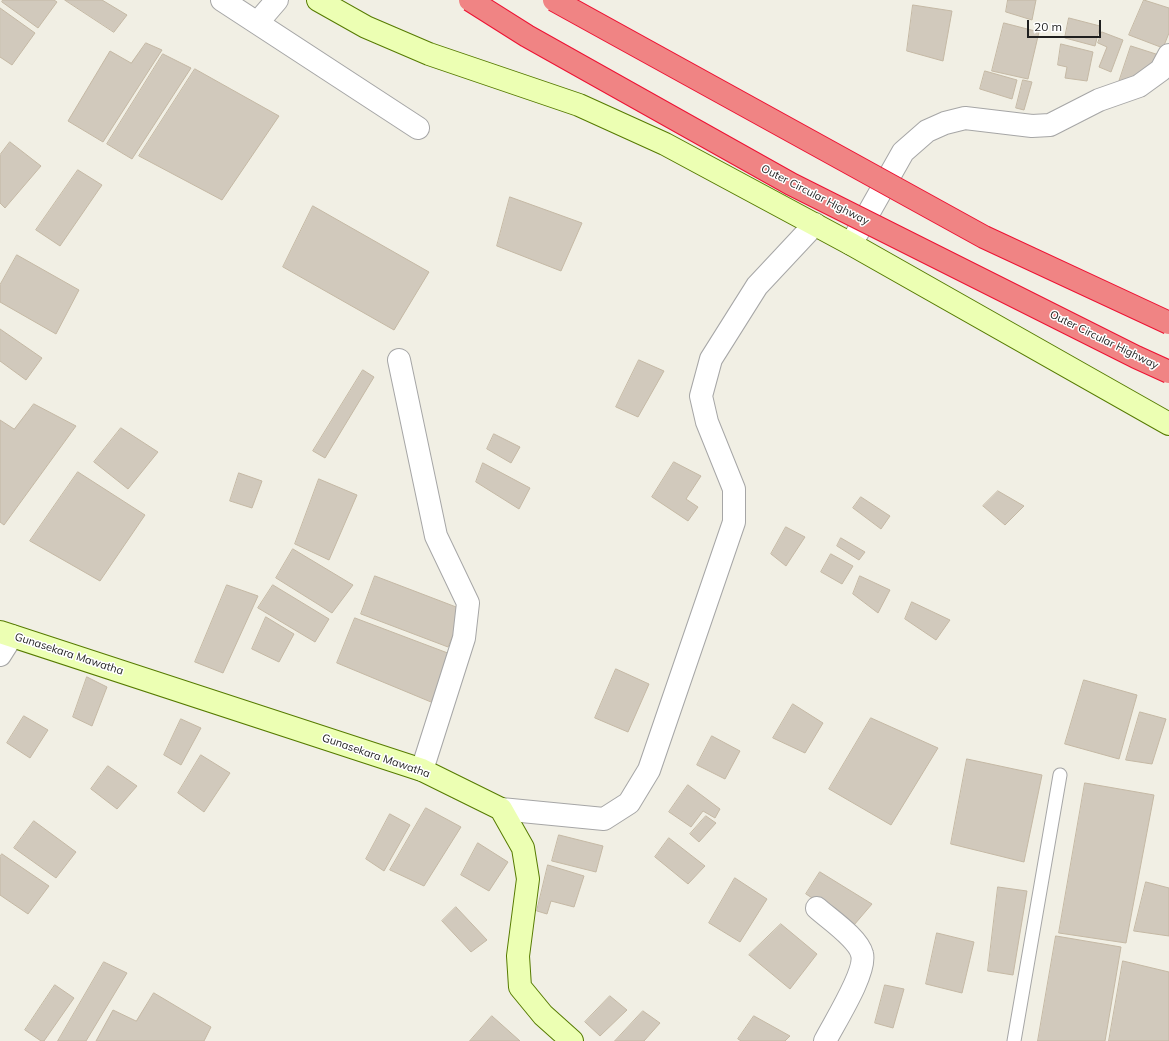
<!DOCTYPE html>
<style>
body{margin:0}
#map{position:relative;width:1169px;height:1041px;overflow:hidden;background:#f1efe4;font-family:Mulish,sans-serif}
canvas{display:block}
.scale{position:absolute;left:1027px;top:20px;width:74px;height:18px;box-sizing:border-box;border:2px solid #1f1f1f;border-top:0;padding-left:5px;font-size:12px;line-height:14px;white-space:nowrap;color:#1f1f1f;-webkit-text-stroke:3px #fff;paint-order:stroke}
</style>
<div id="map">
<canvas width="1169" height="1041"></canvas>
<div class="scale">20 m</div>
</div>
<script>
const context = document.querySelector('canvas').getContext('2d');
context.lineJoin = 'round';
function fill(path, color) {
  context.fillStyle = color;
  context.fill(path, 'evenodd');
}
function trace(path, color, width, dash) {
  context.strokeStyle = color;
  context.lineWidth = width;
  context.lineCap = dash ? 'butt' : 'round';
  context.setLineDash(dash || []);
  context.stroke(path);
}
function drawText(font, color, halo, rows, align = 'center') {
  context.font = font + ' Mulish,sans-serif';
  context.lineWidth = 3;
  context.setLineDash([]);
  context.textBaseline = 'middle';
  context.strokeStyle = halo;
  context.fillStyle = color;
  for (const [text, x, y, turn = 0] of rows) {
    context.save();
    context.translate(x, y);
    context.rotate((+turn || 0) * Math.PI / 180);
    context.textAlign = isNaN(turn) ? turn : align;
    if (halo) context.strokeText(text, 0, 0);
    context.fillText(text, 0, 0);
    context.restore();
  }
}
const building = new Path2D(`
 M3 0H54L57 2 38 28 2 2Z
 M65 0H102L127 15 114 32Z
 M1008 0H1036L1032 20 1006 12Z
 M1144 0 1169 8V33L1163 48 1129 35Z
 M913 5 952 11 943 61 907 51Z
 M0 8 35 33 12 65 0 57Z
 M1069 18 1100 26 1095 46 1065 38Z
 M1004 23 1039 32 1028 79 992 71Z
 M1102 32 1123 40 1111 72 1099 67 1107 47 1098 43Z
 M146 43 162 50 103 142 68 121 110 51 131 63Z
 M1061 44 1093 52 1087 81 1065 78 1067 67 1058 65Z
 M1131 46 1159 55 1145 96 1118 85Z
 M163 54 191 68 132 159 107 144Z
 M195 69 279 116 222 200 139 156Z
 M985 71 1017 80 1012 99 980 89Z
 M1023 80 1032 82 1024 110 1016 108Z
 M10 142 41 166 5 208 0 203V155Z
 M78 170 102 185 60 246 36 230Z
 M510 197 582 223 561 271 497 246Z
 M313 206 429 272 394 330 283 267Z
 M17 255 79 290 56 334 0 302V285Z
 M0 329 42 358 26 380 0 361Z
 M639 360 664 371 638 417 616 407Z
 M363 370 374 377 325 458 313 451Z
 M34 404 76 426 4 525 0 522V420L14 429Z
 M121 428 158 452 128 489 94 462Z
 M494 434 520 447 511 463 487 449Z
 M674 462 701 476 686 499 698 507 688 521 652 497Z
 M483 463 530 488 519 509 476 482Z
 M78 472 145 515 100 581 30 541Z
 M239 473 262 481 252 508 230 501Z
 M319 479 357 495 329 560 295 544Z
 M998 491 1024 506 1005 525 983 506Z
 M861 497 890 516 881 529 853 508Z
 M786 527 805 537 786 566 771 554Z
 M841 538 865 552 859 560 837 546Z
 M293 549 353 585 332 613 276 578Z
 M831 554 853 566 842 584 821 572Z
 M375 576 464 610 448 647 361 614Z
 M860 576 890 590 878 613 853 594Z
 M227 585 258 596 223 673 195 662Z
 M273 585 329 619 315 642 258 608Z
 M912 602 950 620 936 640 905 619Z
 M266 617 294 634 279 662 252 649Z
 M355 618 453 655 431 702 337 663Z
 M616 669 649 684 628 732 595 718Z
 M87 677 107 687 92 726 73 717Z
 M1084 680 1137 695 1119 759 1065 744Z
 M793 704 823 723 805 753 773 738Z
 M1140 712 1166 719 1152 764 1126 760Z
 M24 716 48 730 30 758 7 743Z
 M871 718 938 748 891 825 829 789Z
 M181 719 201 728 181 765 164 755Z
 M712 736 740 751 725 779 697 765Z
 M201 755 230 773 204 812 178 793Z
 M967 759 1042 775 1024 862 951 844Z
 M108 766 137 786 117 809 91 789Z
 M1085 783 1154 795 1126 943 1059 933Z
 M688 785 720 809 715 818 703 811 691 827 669 812Z
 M426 808 461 827 424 886 390 870Z
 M390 814 410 825 384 871 366 859Z
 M706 816 716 823 699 842 690 834Z
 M34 821 76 852 56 878 14 848Z
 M559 835 603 846 596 872 552 861Z
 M669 838 705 866 688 884 655 857Z
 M478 843 508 862 489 891 461 875Z
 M2 854 49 886 28 914 0 895V857Z
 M548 865 584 876 574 907 551 901 547 914 537 911Z
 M820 872 872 904 854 925 806 894Z
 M735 878 767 899 740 942 709 923Z
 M1146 882 1169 888V936L1134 931Z
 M998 887 1027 891 1013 975 988 971Z
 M456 907 487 940 471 952 442 921Z
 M781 924 817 954 790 989 749 955Z
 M937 933 974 942 962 993 926 984Z
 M1056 936 1121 947 1105 1041H1038Z
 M1123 961 1169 972V1041H1109Z
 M104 962 127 973 86 1041H58Z
 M55 985 74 998 44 1041H41L25 1030Z
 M885 985 904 989 893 1028 875 1023Z
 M154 993 211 1027 204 1041H96L113 1010 136 1021Z
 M610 996 627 1010 600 1036 585 1022Z
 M643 1011 660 1023 644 1041H615Z
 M492 1016 520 1041H470Z
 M754 1016 790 1036 785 1041H741L738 1039Z`);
fill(building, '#d1c9bc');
trace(building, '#c4b8a4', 1);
const lane = new Path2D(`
 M1014 1041 1060 775`);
const street = new Path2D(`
 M222 0 418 128
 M258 22 277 0
 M851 244 903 152 927 131 945 123 965 118 1032 126 1050 125 1099 100 1139 86 1161 70 1169 55
 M399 360 436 536 468 603 464 638 422 770
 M0 655 12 636
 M501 809 604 819 629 803 649 770 734 522V489L707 422 701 396 711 359 757 286 815 224
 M817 908C829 919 858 938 862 954 867 972 834 1023 825 1041`);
const secondary = new Path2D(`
 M318 0 366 27 429 54 579 105 665 144 851 244 1169 424
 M0 632 422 770 501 809 523 848 528 879 518 956 520 987 543 1015 572 1041`);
trace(lane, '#a6a6a6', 15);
trace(street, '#a6a6a6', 24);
trace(secondary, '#567b00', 24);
trace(lane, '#fff', 13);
trace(street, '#fff', 22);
trace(secondary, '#ecffb3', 22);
const highwayBridge = new Path2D(`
 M470 0 527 36 791 184 1136 357 1169 372
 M554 0 984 237 1169 323`);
trace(highwayBridge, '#ed1233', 24, []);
trace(highwayBridge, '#f08484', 22);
drawText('11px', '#1f1f1f', '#fff', [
 ["Outer Circular Highway",815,195,27],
 ["Outer Circular Highway",1104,340,26],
 ["Gunasekara Mawatha",69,654,18],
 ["Gunasekara Mawatha",376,756,19]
]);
</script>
